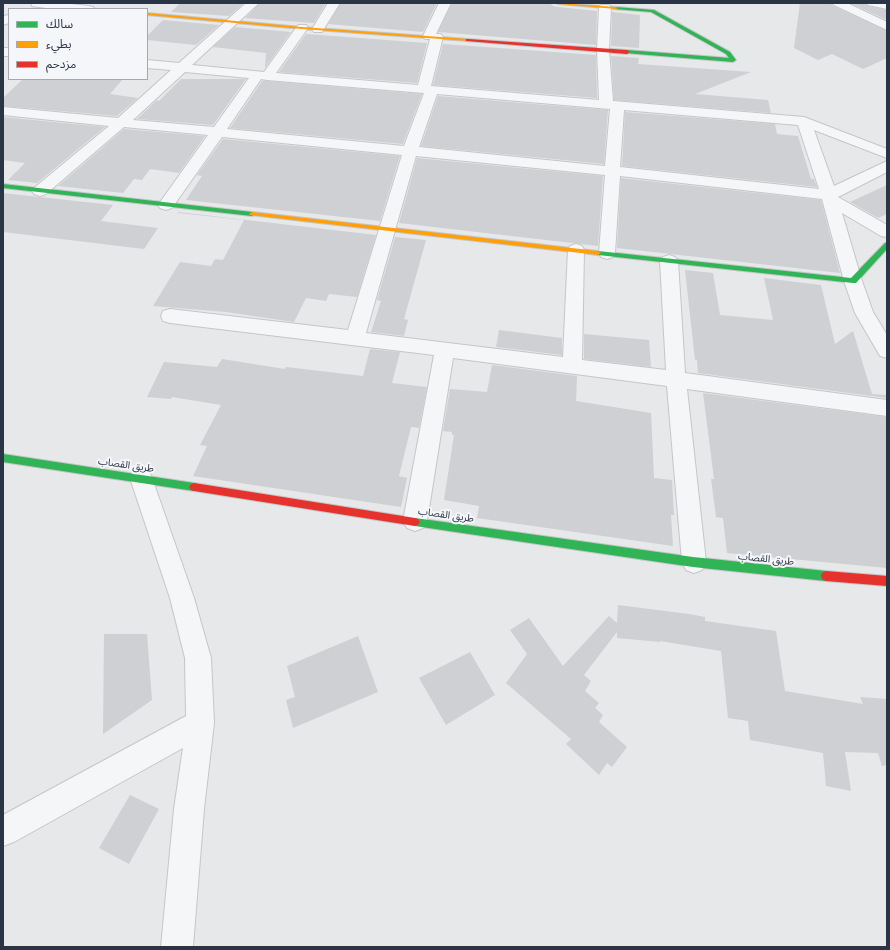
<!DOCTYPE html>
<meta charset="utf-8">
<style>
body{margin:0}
#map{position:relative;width:890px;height:950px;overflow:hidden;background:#e6e8ea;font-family:Raleway,"Noto Sans Arabic",sans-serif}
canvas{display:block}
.frame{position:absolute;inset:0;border:4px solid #2b3445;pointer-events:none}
.legend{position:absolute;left:8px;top:8px;width:140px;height:72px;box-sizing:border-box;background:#f4f6f9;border:1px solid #a4a8b1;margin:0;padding:5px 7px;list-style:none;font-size:12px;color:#2b3445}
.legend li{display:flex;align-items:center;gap:8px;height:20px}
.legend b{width:20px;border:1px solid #a4a8b1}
</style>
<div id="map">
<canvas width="890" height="950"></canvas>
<div class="frame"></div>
<ul class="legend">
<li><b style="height:5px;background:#30b455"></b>سالك</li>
<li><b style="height:5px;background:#ff9f0a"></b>بطيء</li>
<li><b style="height:5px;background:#e5322d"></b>مزدحم</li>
</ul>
</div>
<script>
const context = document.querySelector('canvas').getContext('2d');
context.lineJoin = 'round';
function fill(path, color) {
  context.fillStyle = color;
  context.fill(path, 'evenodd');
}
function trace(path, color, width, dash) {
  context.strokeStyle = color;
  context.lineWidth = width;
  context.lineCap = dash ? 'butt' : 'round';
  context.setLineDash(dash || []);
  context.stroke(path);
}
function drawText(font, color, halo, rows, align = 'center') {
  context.font = font + ' Raleway,"Noto Sans Arabic",sans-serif';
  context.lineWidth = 4;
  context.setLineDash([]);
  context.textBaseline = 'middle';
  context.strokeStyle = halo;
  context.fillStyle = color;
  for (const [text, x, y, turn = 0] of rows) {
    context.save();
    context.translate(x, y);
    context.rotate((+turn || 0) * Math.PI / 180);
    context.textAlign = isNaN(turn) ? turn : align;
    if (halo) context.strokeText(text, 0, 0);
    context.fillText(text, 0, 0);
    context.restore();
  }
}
fill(new Path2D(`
 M180 3H244L229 16 171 12Z
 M260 3H326L314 23 245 18Z
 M341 3H437L423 32 328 24Z
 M452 3H550L553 6 558 7 597 11 596 45 438 32Z
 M800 3H830L833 6 887 31V58L863 69 832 54 818 60 794 48Z
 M850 3H864L868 6 887 10V20Z
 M612 12 640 15 639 48 611 46Z
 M163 20 219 25 196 45 147 40V36Z
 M235 27 291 32 265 68 266 53 213 47Z
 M306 34 427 43 417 83 279 72Z
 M443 44 596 55 597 98 433 85Z
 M611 56 639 58 638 64 751 72 695 94 768 100 771 113 614 100Z
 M23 79H123L110 94 138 98 117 116 3 106V98Z
 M181 79H246L213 125 137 119 157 100 159 101Z
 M262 81H267L422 94 403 144 230 128Z
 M438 96 608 110 604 164 421 146Z
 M625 112 775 124 777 134 798 136 811 179H814L817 187 622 166Z
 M3 117 105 127 37 183 8 180 25 163 3 160Z
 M124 129 205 136 179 173 150 169 142 180 134 179 123 193 58 186Z
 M223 139 400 156 380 221 186 200 202 176 197 175Z
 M417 158 603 176 598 246 399 223Z
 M621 178 821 200 840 273 617 248Z
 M887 185V214L878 218 850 202Z
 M3 193 113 205 101 221 158 228 144 249 3 232Z
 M178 213V212L376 235 357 297 329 294 326 301 306 298 294 322 226 312 153 306 180 262 211 266 215 259 223 260 244 220Z
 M395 237 426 240 404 319 408 320 404 336 371 332 381 301 377 300Z
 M685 270 713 273 720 315 773 320 764 278 821 285 835 344 853 331 872 394 887 395V398L698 373 697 360H695Z
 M499 330 562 338V355L496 347Z
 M584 334 649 340 651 367 584 359Z
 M370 349 400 352 392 383 427 387 419 428 411 427 399 476 407 478 401 507 193 476 207 446 200 445 221 405 172 397 171 399 147 397 164 362 217 367 222 359 285 369 286 367 363 376Z
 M492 365 577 376 576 401 651 413 654 478 672 480 674 515H671L673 546 477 518 479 506 444 500 454 435H452V432L443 431 450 389 487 392Z
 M703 393 887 417V568L727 553 723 518 716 517 711 479H714Z
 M618 605 689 614 705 617V621L776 631 785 691 863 704 860 697 887 699V765L882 766 878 753 845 752 851 791 826 786 823 753 750 740 748 721 728 718 721 651 660 641V642L617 638V632L584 675 591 681 585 691 599 703 595 708 603 715 599 722 627 747 612 767 607 763 599 775 566 744 571 739 506 683 527 654 510 630 529 618 563 666 609 616 617 623Z
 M104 634H147L152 700 103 734Z
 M358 636 378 692 293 728 286 700 295 697 287 666Z
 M470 652 495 695 446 725 419 678Z
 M130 795 159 809 129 864 99 848Z`), '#ced0d3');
const street = new Path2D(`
 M31 3H62L89 6 93 7 95 9H53L32 6Z
 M246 3H259L192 65 264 72 298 25H306L308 28 276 73 418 85 430 39H425L423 36 439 3H451L436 34H441L443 37 431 86 599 100 597 50 599 7 601 5H609L611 7 609 50 613 101 804 117 887 149V158L814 130 834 186 887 161V172L838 197 887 225V237L881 236 842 213 862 281 873 312 887 335V358L880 356 855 313 844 281 822 199 620 176 615 253 613 257 607 259 601 257 599 253 605 175 416 156 366 333 563 357 568 250 570 246 576 244 582 246 584 250 582 360 666 370 660 261 663 257 669 255 675 257 678 261 685 373 887 400V416L687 389 706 562 702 570 694 573 686 570 682 562 667 386 453 358 427 521 423 528 415 531 407 528 403 521 434 355 170 323 163 321 161 316 163 311 170 309 348 330 402 155 222 137 172 208 166 210 160 208 158 205 208 135 124 127 46 194 40 196 34 194 32 191 34 188 109 126 3 115V107L118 118 171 70 147 68V60L179 63ZM185 72 249 78 214 127 133 120ZM261 79 267 80 424 93 404 146 227 129ZM437 94 610 109 605 166 419 147ZM624 110 798 125 819 189 620 167Z
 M328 3H340L322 32H314L312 29Z
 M832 3H847L887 22V30L834 5Z
 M866 3H887V9L868 5Z
 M9 15V23L3 25V16Z
 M3 48H9V56H3Z
 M141 469 149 471 152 478 194 598 211 658 214 723 204 809 193 947H161L174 809 183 748 14 842 3 846V815L186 716 185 658 170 598 130 478 133 471Z`);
const fast = new Path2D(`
 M616 7 654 10 730 52 736 60 733 62 625 53 624 52 627 50 729 58 726 54 651 12 614 9V7Z
 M3 184 252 212 255 214 252 216 3 188Z
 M885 243H887V249L856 283H853L598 255 595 253 598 251 851 278Z
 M3 454 194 483 197 484 199 487 197 490 194 491 3 462Z
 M415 518 693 557 826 571 830 573 831 576 830 579 826 581 693 567 415 526 412 525 410 522 412 519Z`);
const slow = new Path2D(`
 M556 3 616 7 618 8 616 9 558 4Z
 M147 13 302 27 468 39 470 40 468 41 302 29 147 15Z
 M252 212 598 251 601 253 598 255 250 215 249 214Z`);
const jam = new Path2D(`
 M468 39 627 50 630 52 627 54 466 41V39Z
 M194 483 415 518 418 519 420 522 418 525 415 526 194 491 191 490 189 487 191 484Z
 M826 571 887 576V586L826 581 822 579 821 576 822 573Z`);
trace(street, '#c4c6c8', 2);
trace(fast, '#c4c6c8', 2);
trace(slow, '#c4c6c8', 2);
trace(jam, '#c4c6c8', 2);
fill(street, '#f5f6f7');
fill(fast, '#30b455');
fill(slow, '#ff9f0a');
fill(jam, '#e5322d');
drawText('10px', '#2b3445', '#f4f6f9', [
 ["طريق القصاب",126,465,8],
 ["طريق القصاب",446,515,8],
 ["طريق القصاب",766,559,6]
]);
</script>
